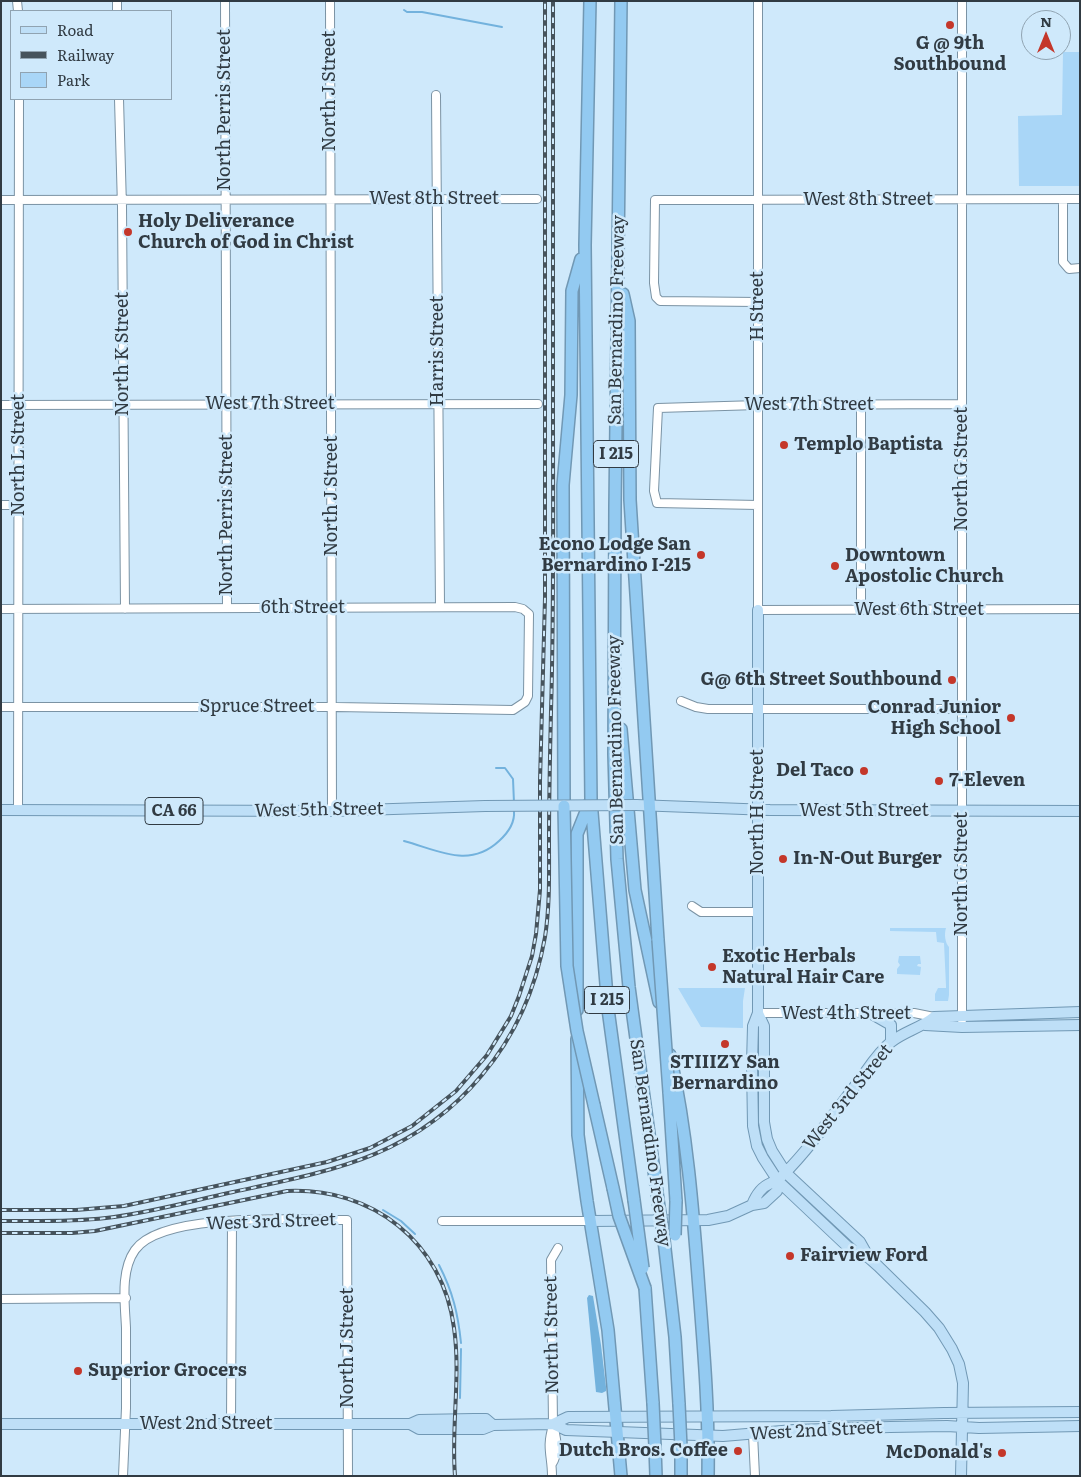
<!DOCTYPE html>
<style>
body{margin:0}
#map{position:relative;width:1081px;height:1477px;overflow:hidden;background:#cfe9fb;font-family:Literata,serif}
canvas{display:block}
.frame{position:absolute;inset:0;border:2px solid #313b43;pointer-events:none}
.legend{position:absolute;left:10px;top:10px;width:162px;height:90px;box-sizing:border-box;background:#cfe9fb;border:1px solid #90a3b1;margin:0;padding:6px 9px;list-style:none;font-size:15px;color:#313b43}
.legend li{display:flex;align-items:center;gap:10px;height:25px}
.legend b{width:25px;border:1px solid #90a3b1}
.north{position:absolute;left:1021px;top:10px;width:50px;height:50px;box-sizing:border-box;background:#cfe9fb;border:1px solid #90a3b1;border-radius:50%;rotate:0deg;font-size:14px;font-weight:700;line-height:20px;text-align:center;color:#313b43}
.north::after{content:'';display:block;margin:auto;width:18px;height:22px;background:#c4372a;clip-path:polygon(50% 0,100% 100%,50% 72%,0 100%)}
</style>
<div id="map">
<canvas width="1081" height="1477"></canvas>
<div class="frame"></div>
<ul class="legend">
<li><b style="height:6px;background:#bedff7"></b>Road</li>
<li><b style="height:6px;background:#46535c"></b>Railway</li>
<li><b style="height:14px;background:#a9d6f7"></b>Park</li>
</ul>
<div class="north">N</div>
</div>
<script>
const context = document.querySelector('canvas').getContext('2d');
context.lineJoin = 'round';
function fill(path, color) {
  context.fillStyle = color;
  context.fill(path, 'evenodd');
}
function trace(path, color, width, dash) {
  context.strokeStyle = color;
  context.lineWidth = width;
  context.lineCap = dash ? 'butt' : 'round';
  context.setLineDash(dash || []);
  context.stroke(path);
}
function drawText(font, color, halo, rows, align = 'center') {
  context.font = font + ' Literata,serif';
  context.lineWidth = 5;
  context.setLineDash([]);
  context.textBaseline = 'middle';
  context.strokeStyle = halo;
  context.fillStyle = color;
  for (const [text, x, y, turn = 0] of rows) {
    context.save();
    context.translate(x, y);
    context.rotate((+turn || 0) * Math.PI / 180);
    context.textAlign = isNaN(turn) ? turn : align;
    if (halo) context.strokeText(text, 0, 0);
    context.fillText(text, 0, 0);
    context.restore();
  }
}
fill(new Path2D(`
 M1063 52H1080V186H1019L1018 116 1062 115Z
 M890 928H946C944 934 945 943 949 947V995L948 1001H935V994L938 988H946V986L944 943 937 942 936 932 890 931Z
 M899 956H920L921 964H918L917 966 921 967 920 975 897 974V969L900 965 898 962Z
 M678 988H745L743 1001V1028L701 1027Z`), '#a9d6f7');
fill(new Path2D(`
 M589 1295 593 1296 601 1345 606 1387V1391L602 1393 596 1392 587 1298Z`), '#73b2dd');
trace(new Path2D(`
 M404 10 407 12H422L502 27
 M496 768H505L513 779 514 803
 M404 841C438 850 469 869 499 841 509 832 515 823 514 811
 M383 1210 401 1221 415 1234
 M439 1265C453 1292 458 1314 461 1343
 M460 1398 461 1349`), '#73b2dd', 2);
const minor = new Path2D(`
 M17 1 18 11
 M117 1V11
 M225 1 227 608
 M330 1 332 811
 M758 1V610L1080 609
 M962 1V1020
 M436 95 440 607
 M119 99 122 207 125 609
 M1063 199V262L1069 269 1080 268
 M1 200 537 199
 M758 302 660 301 656 297 654 283 655 200 1080 199
 M1 405 538 404
 M1 505H19
 M758 505 657 503 654 491 658 408 758 405 961 404
 M1 609 515 607 523 609 529 614 528 696 525 702 513 710 336 707H1
 M861 610V404
 M681 701 696 707 708 709H962
 M18 810 19 99
 M692 906 701 912H758
 M758 1013H914L934 1017
 M442 1221H591
 M1 1299 126 1298
 M231 1424 232 1221
 M753 1434 755 1476
 M552 1464C560 1451 556 1438 553 1424L551 1260 558 1248
 M123 1476C124 1453 125 1430 126 1408 126 1381 126 1355 126 1328 125 1304 120 1271 135 1250 162 1211 301 1220 347 1220L348 1476
 M552 1476C552 1455 546 1448 553 1426`);
const major = new Path2D(`
 M758 610V1013L764 1026V1122L767 1139 772 1151 786 1173 860 1242 869 1258
 M636 805 770 810 1080 811
 M1 810 332 811 485 806
 M758 1013 753 1026 752 1064 753 1126 757 1146 763 1158 778 1181 849 1248 869 1258 878 1266 925 1312 939 1328 952 1349 959 1364 963 1383 961 1476
 M870 1013 891 1025V1042
 M925 1025 962 1027 1080 1025
 M752 1205C755 1197 761 1187 771 1183 776 1180 779 1180 783 1175 810 1148 832 1116 855 1086 867 1071 876 1054 891 1042 905 1031 921 1028 934 1017L1080 1012
 M591 1221 708 1220 728 1216 752 1205 764 1203 777 1191 778 1181
 M1 1424H410L419 1429H483L493 1425 553 1424 566 1430 723 1436 794 1430 890 1427 947 1426 979 1428 1080 1426
 M410 1424 419 1420 474 1419H486L493 1425
 M553 1424 568 1417 831 1416 944 1413 1080 1412`);
const highway = new Path2D(`
 M590 1 585 245 591 800 608 1009 634 1200
 M621 1 615 506 614 754 617 859 629 987 658 1200
 M623 294 629 321 630 500 658 940
 M621 729 635 890 659 1002
 M564 806 563 485 571 395 572 291 581 259
 M577 1010V834L589 804
 M577 1039 578 1135 587 1201 608 1330 621 1476
 M670 1055C687 1132 693 1210 699 1289 704 1352 709 1413 708 1476
 M669 1092 676 1201
 M594 1105 613 1188
 M664 1240 675 1337 679 1404
 M645 1288 653 1403
 M655 1447 656 1476
 M681 1476V1447`);
trace(minor, '#7b93a4', 10);
trace(major, '#7198b4', 12);
trace(highway, '#7198b4', 14);
trace(minor, '#fff', 8);
trace(major, '#bedff7', 10);
trace(highway, '#93caf1', 11);
const rail = new Path2D(`
 M1 1210H76L124 1206 327 1162 370 1148 412 1126 456 1091 487 1055 511 1016 519 996 532 956 536 934 540 890V781L545 598V1
 M1 1221C36 1221 71 1222 106 1218 149 1213 191 1201 233 1192 331 1171 414 1157 482 1075 515 1036 536 988 545 937 550 905 549 873 549 841 549 797 550 754 551 711 554 612 553 512 553 413 553 276 553 138 553 1
 M1 1233H72L95 1231 287 1191C372 1187 443 1242 454 1328 461 1376 451 1427 455 1476`);
trace(rail, '#46535c', 4);
trace(rail, '#cfe9fb', 2, [5.5]);
const majorBridge = new Path2D(`
 M485 806 636 805`);
const highwayBridge = new Path2D(`
 M564 806 567 966 577 1031 594 1105
 M658 940 669 1092
 M613 1188 619 1216 645 1288
 M634 1200 643 1268
 M658 1200 664 1240
 M675 1235 676 1201
 M653 1403 655 1447
 M679 1404 681 1447`);
trace(majorBridge, '#7198b4', 12, []);
trace(highwayBridge, '#7198b4', 14, []);
trace(majorBridge, '#bedff7', 10);
trace(highwayBridge, '#93caf1', 11);
for (const [x, y, r, color] of [
 [950,25,5,"#c4372a"],
 [128,232,5,"#c4372a"],
 [784,445,5,"#c4372a"],
 [701,555,5,"#c4372a"],
 [835,566,5,"#c4372a"],
 [952,680,5,"#c4372a"],
 [1011,718,5,"#c4372a"],
 [864,771,5,"#c4372a"],
 [939,781,5,"#c4372a"],
 [783,859,5,"#c4372a"],
 [712,967,5,"#c4372a"],
 [725,1044,5,"#c4372a"],
 [790,1256,5,"#c4372a"],
 [78,1371,5,"#c4372a"],
 [738,1451,5,"#c4372a"],
 [1002,1453,5,"#c4372a"]
]) {
  const dot = new Path2D();
  dot.arc(x, y, r, 0, 2 * Math.PI);
  context.fillStyle = color;
  context.fill(dot);
  trace(dot, '#cfe9fb', 2);
}
for (const [x, y, w] of [
 [616,454,45],
 [174,811,58],
 [607,1000,45]
]) {
  const box = new Path2D();
  box.roundRect(x - w / 2, y - 13.5, w, 27, 4);
  context.fillStyle = '#cfe9fb';
  context.fill(box);
  trace(box, '#313b43', 1);
}
drawText('bold 16px', '#313b43', null, [
 ["I 215",616,454],
 ["CA 66",174,811],
 ["I 215",607,1000]
]);
drawText('bold 18px', '#313b43', '#cfe9fb', [
 ["G @ 9th",950,44,"center"],
 ["Southbound",950,65,"center"],
 ["Holy Deliverance",138,222],
 ["Church of God in Christ",138,243],
 ["Templo Baptista",794,445],
 ["Econo Lodge San",691,545,"right"],
 ["Bernardino I-215",691,566,"right"],
 ["Downtown",845,556],
 ["Apostolic Church",845,577],
 ["G@ 6th Street Southbound",942,680,"right"],
 ["Conrad Junior",1001,708,"right"],
 ["High School",1001,729,"right"],
 ["Del Taco",854,771,"right"],
 ["7-Eleven",949,781],
 ["In-N-Out Burger",793,859],
 ["Exotic Herbals",722,957],
 ["Natural Hair Care",722,978],
 ["STIIIZY San",725,1063,"center"],
 ["Bernardino",725,1084,"center"],
 ["Fairview Ford",800,1256],
 ["Superior Grocers",88,1371],
 ["Dutch Bros. Coffee",728,1451,"right"],
 ["McDonald's",992,1453,"right"]
], 'left');
drawText('18px', '#313b43', '#cfe9fb', [
 ["North J Street",330,91,-90],
 ["North Perris Street",225,110,-90],
 ["West 8th Street",434,199],
 ["West 8th Street",868,200],
 ["H Street",758,306,-90],
 ["San Bernardino Freeway",617,320,-89],
 ["Harris Street",438,351,-90],
 ["North K Street",123,354,-90],
 ["West 7th Street",270,404],
 ["West 7th Street",809,405],
 ["North L Street",19,455,-90],
 ["North G Street",962,469,-90],
 ["North J Street",332,496,-90],
 ["North Perris Street",227,515,-90],
 ["6th Street",303,608],
 ["West 6th Street",919,610],
 ["Spruce Street",257,707],
 ["San Bernardino Freeway",616,740,-91],
 ["West 5th Street",319,810,-1],
 ["West 5th Street",864,811],
 ["North H Street",758,812,-90],
 ["North G Street",962,874,-90],
 ["West 4th Street",846,1014],
 ["West 3rd Street",848,1097,-51],
 ["San Bernardino Freeway",650,1143,82],
 ["West 3rd Street",271,1222,-2],
 ["North I Street",552,1335,-91],
 ["North J Street",348,1348,-90],
 ["West 2nd Street",206,1424],
 ["West 2nd Street",816,1431,-3]
]);
</script>
